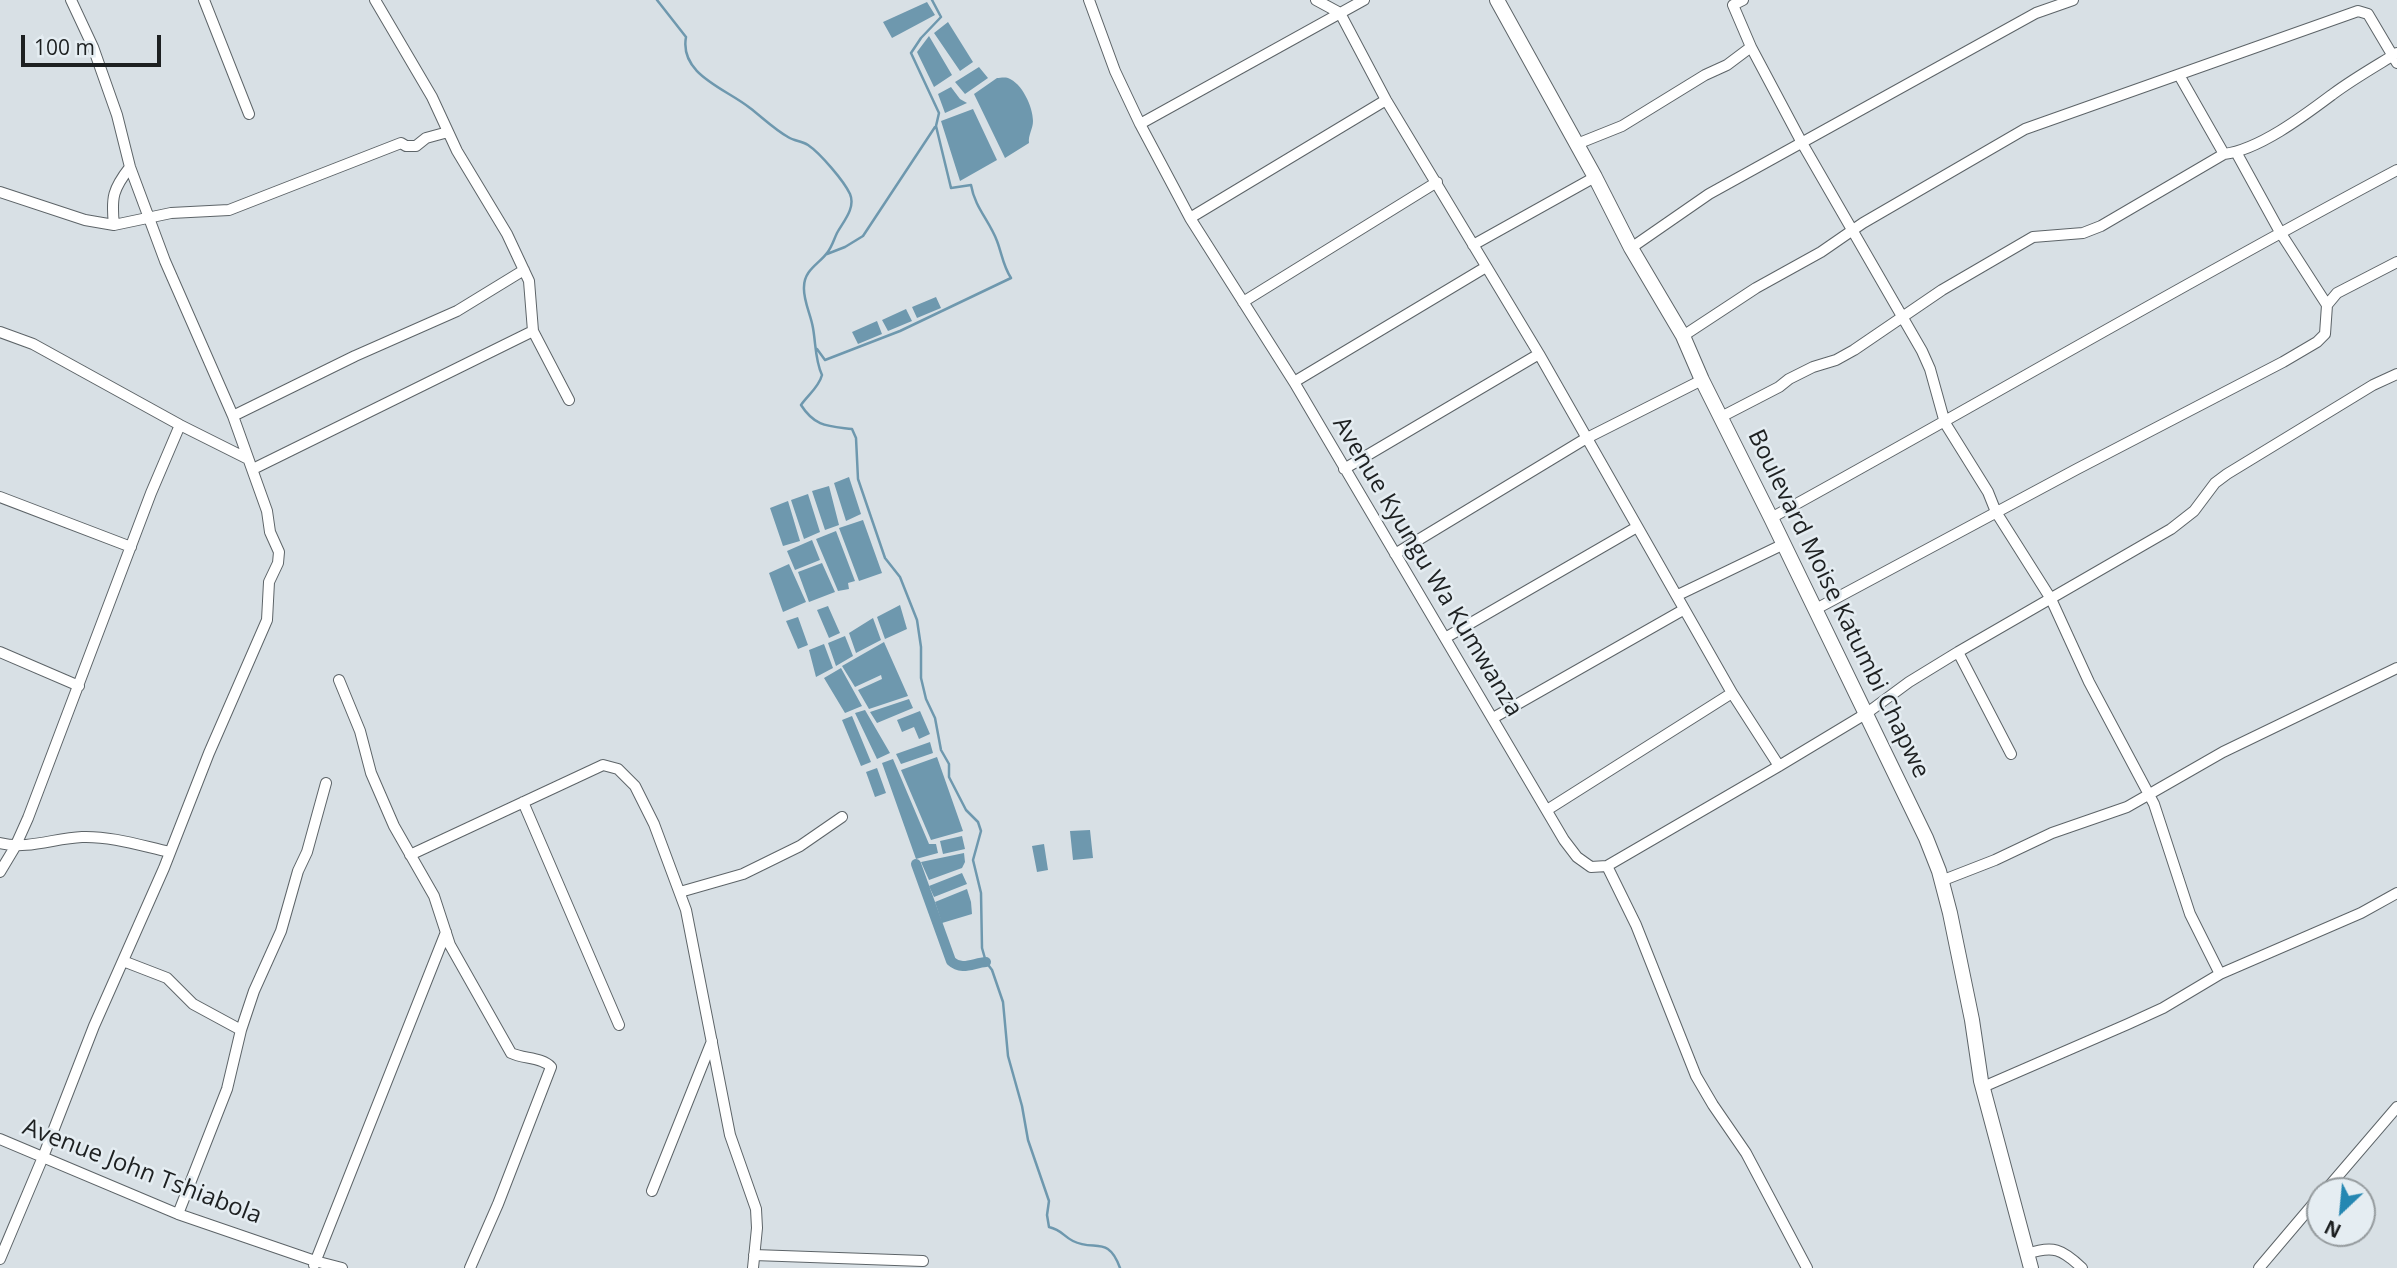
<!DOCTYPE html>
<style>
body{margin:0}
#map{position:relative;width:2397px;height:1268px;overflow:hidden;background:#d8e0e5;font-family:"Open Sans",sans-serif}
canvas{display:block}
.north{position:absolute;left:2306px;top:1177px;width:70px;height:70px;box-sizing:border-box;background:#e5edf2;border:2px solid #959b9e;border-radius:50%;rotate:206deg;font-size:19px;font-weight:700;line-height:28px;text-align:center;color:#1d2021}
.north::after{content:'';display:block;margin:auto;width:24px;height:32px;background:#2587b2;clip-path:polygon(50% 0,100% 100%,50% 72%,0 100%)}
.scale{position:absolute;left:21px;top:35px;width:140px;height:32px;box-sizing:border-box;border:4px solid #1d2021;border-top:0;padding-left:9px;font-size:21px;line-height:24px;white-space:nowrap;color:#1d2021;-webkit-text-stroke:5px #e5edf2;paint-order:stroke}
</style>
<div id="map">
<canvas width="2397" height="1268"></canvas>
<div class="north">N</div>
<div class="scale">100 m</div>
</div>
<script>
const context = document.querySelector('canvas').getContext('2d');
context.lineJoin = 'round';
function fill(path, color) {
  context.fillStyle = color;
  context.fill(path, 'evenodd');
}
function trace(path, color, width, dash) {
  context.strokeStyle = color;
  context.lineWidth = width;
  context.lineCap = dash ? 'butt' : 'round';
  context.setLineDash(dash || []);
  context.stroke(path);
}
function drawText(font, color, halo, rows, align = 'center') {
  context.font = font + ' "Open Sans",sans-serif';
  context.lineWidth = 5;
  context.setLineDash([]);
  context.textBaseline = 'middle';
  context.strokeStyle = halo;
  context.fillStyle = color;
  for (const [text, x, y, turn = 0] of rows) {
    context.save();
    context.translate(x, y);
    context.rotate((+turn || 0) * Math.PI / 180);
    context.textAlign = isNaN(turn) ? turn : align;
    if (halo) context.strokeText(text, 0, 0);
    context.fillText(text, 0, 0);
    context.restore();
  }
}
fill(new Path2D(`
 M927 2 935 15 892 38 883 22Z
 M948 22 973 62 960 71 934 33Z
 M929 36 952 75 934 87 917 52Z
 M979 67 988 78 965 94 955 82Z
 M997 78C1000 78 1004 77 1008 78 1022 83 1033 107 1033 121 1033 129 1028 135 1029 143L1005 158 974 94Z
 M951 87 960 99 967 103 945 113 938 94Z
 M973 109 997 160 960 181 941 121Z
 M936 297 941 308 917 318 912 307Z
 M906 309 912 321 888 331 882 320Z
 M877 321 882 334 858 344 852 332Z
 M849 477 861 514 846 521 834 483Z
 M829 486 839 525 825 530 812 491Z
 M808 494 820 532 804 539 791 500Z
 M788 501 800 541 783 546 770 508Z
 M863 520 882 573 859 581 839 528Z
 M836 531 855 581 848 583 849 589 838 591 816 539Z
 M812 540 820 560 795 570 787 551Z
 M822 563 835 592 809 602 798 572Z
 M789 564 806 602 783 612 769 573Z
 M900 605 907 629 885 639 877 617Z
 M828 606 840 633 829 638 817 610Z
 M798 617 808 645 798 649 786 621Z
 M873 618 881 640 856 653 849 633Z
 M845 636 853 656 836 666 828 643Z
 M884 642 908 696 869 709 858 690 882 679 881 675 855 687 842 666Z
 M824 644 833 668 816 677 809 650Z
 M841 668 862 706 845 713 824 678Z
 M909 699 913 708 877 723 870 712Z
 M865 710 890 753 877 759 855 713Z
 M920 711 930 734 919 739 914 727 902 732 897 720Z
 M852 716 871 762 861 766 842 720Z
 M930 742 933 753 901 764 896 754Z
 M937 757 963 831 931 840 901 770Z
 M893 759 929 844H936L938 853 916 859 882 763Z
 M877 768 886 793 875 797 866 772Z
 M1090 830 1093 858 1073 860 1070 831Z
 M962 836 965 849 943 854 940 841Z
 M1044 844 1048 870 1037 872 1032 846Z
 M964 853 965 862 962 868 929 880 921 862Z
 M962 873 967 884 934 897 929 886Z
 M967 889 971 902 972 914 942 923 935 902Z`), '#6e98ae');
trace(new Path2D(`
 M657 0 686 37C679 75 727 89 750 108 763 118 774 129 788 137 794 141 802 141 808 145 820 153 844 181 850 194 856 208 843 222 837 233 834 239 832 247 827 253 819 264 804 270 804 287 803 300 811 315 813 328 816 345 815 360 822 375 819 387 808 395 801 405 815 427 828 426 852 429L856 438 858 479 885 558 900 577 917 620 921 647V678L926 699 935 718 941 750 949 764V777L966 810 978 822 981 831 973 860 981 893 982 948 986 962 992 970 1003 1002 1008 1056 1022 1106 1028 1140 1049 1201 1047 1215 1049 1227C1062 1230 1063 1236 1073 1241 1095 1252 1108 1235 1120 1268
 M827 254 845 247 863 236 935 127
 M817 349 825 360 900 331 1011 278C1003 266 1002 254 997 241 989 220 975 208 971 185L951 188 936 126 939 113 911 53 921 38 941 17 932 0`), '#6e98ae', 2.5);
trace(new Path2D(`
 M916 864 951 961C962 971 973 963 986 962`), '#6e98ae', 10);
const minor = new Path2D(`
 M204 0 249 114
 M375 0 432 97 457 151 507 234 529 281 533 331 569 400
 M1089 0 1115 71 1140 124 1190 218 1294 382 1564 840 1577 857 1591 867 1607 866 1779 766 1867 713 1909 682 1958 652 2171 529 2194 511 2215 483 2227 474 2373 385 2397 374
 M1316 0 1340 13 1386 100 1539 354 1732 693 1779 766
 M1751 47 1802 143 1922 351 1930 369 1945 423 1988 492 1996 512 2051 599 2089 682 2154 804 2190 914 2220 974
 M2179 75 2224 154
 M1140 124 1364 0
 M1577 144 1622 126 1705 75 1727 65 1751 47 1733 5 1743 0
 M2236 152 2280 232 2327 305
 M0 192 85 220 114 225 171 213 229 210 401 143 406 146H416L426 138 448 132
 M1190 218 1386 100
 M114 225C111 197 113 189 130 167
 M1473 245 1595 177
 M1631 248 1709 194 2036 13 2073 0
 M1243 302 1437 182
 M0 332 33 344 180 425 248 459
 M1683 336 1756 288 1821 252 1863 223 2025 129 2358 11 2368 14 2397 63
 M1294 382 1486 267
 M233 416 355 356 457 311 524 270
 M1721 417 1779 387 1789 379 1813 367 1836 360 1854 350 1942 290 2033 237 2083 233 2101 226 2224 154C2259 150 2305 115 2333 94 2353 79 2376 66 2397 53
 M253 469 533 331
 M1344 469 1539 354
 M0 497 131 547
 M1771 518C1980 403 2186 282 2397 170
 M1395 554 1585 439 1702 380
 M1678 595 1784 544
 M1816 609 2077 469 2283 362 2317 342 2325 334 2327 305 2337 293 2397 262
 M1445 638 1637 527
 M0 652 79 686
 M1958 652 2011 754
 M339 680 360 731 371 773 394 826 434 896 450 945 511 1053C523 1059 542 1057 551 1067L498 1204 470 1268
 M1493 718 1683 610
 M523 802 619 1025
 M1547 810 1732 693
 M0 843C27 850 55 838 82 837 112 836 142 846 170 852
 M410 855 603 765 618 769 635 786 654 824 686 910 730 1135 756 1209 757 1228 753 1268
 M1607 866 1636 925 1696 1076 1713 1105 1746 1153 1807 1268
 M0 872 15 847 28 818 151 493 180 425
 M1941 881 1995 860 2052 833 2127 807 2223 752 2397 668
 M680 892 743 874 800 846 842 817
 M123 961 167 978 193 1004 241 1030 227 1089 178 1214
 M241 1030 254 991 281 931 298 871 307 852 326 783
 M1983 1087 2128 1024 2163 1008 2220 974 2361 913 2397 893
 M0 1139 178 1214 315 1261 342 1268
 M652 1191 712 1041
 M2325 1191 2397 1107
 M2027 1254C2053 1245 2062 1249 2082 1268
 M754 1255 923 1261
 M0 1259 43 1157 94 1026 164 868 209 753 267 620 269 582 278 563 279 552 270 532 267 511 233 416 165 261 130 167 117 115 93 47 71 0
 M314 1265 446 932
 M2259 1268 2320 1196`);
const tertiary = new Path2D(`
 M1497 0 1595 177 1631 248 1683 336 1702 380 1771 518 1926 838 1939 871 1950 913 1972 1020 1981 1081 2031 1268`);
trace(minor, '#5d6468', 12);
trace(tertiary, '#5d6468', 16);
trace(minor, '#fff', 10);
trace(tertiary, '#fff', 14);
drawText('24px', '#1d2021', '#e5edf2', [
 ["Avenue Kyungu Wa Kumwanza",1427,567,59],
 ["Boulevard Moise Katumbi Chapwe",1838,604,64],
 ["Avenue John Tshiabola",142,1172,21]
]);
</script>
